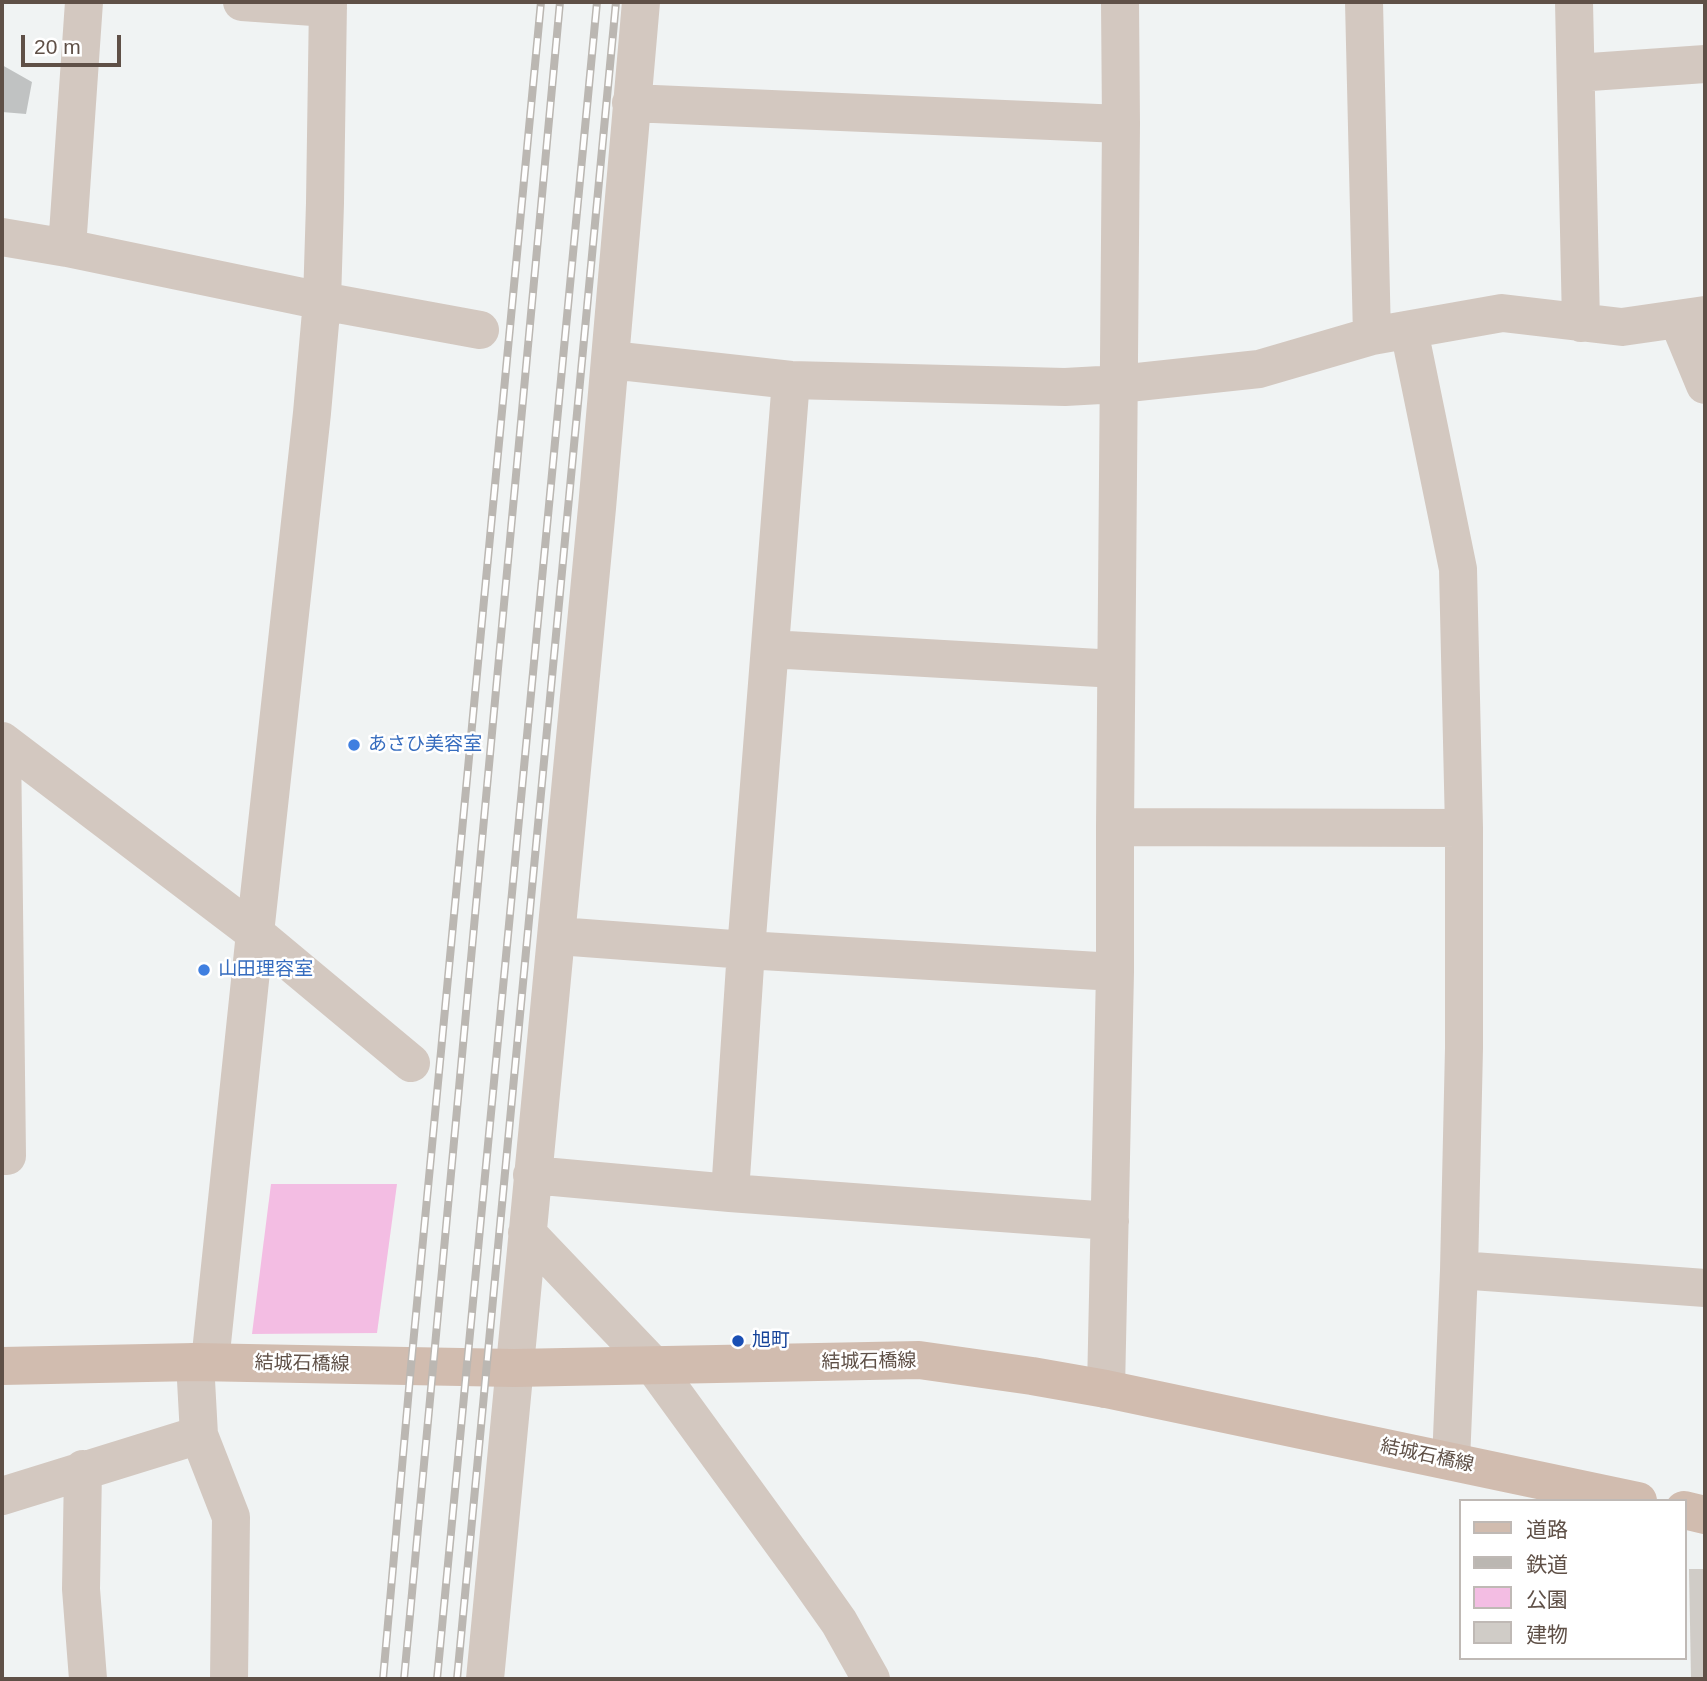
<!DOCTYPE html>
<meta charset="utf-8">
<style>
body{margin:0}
#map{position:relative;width:1707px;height:1681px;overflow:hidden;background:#f0f3f3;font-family:Arial,"Noto Sans JP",sans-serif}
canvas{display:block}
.frame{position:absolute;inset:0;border:4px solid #5f5047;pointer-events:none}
.legend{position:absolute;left:1459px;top:1499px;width:228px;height:161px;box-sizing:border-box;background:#fff;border:2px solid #bfb9b5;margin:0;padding:9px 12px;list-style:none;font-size:21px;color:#5f5047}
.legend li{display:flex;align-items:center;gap:14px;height:35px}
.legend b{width:35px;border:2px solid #bfb9b5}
.scale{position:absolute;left:21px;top:35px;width:100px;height:32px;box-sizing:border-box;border:4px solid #5f5047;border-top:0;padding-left:9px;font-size:21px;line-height:24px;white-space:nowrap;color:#5f5047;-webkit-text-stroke:5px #fff;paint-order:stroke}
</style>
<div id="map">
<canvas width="1707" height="1681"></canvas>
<div class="frame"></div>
<ul class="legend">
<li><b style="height:9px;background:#d1bcaf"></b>道路</li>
<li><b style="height:9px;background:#bbb7b2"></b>鉄道</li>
<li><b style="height:19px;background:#f3bde3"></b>公園</li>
<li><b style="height:19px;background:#d0ccc7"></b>建物</li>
</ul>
<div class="scale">20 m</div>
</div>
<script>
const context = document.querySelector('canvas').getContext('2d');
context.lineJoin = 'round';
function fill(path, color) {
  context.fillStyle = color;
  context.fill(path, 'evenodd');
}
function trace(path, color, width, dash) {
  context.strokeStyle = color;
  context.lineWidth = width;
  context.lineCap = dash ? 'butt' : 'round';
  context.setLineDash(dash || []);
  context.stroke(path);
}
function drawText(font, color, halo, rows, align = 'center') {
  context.font = font + ' Arial,"Noto Sans JP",sans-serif';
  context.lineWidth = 5;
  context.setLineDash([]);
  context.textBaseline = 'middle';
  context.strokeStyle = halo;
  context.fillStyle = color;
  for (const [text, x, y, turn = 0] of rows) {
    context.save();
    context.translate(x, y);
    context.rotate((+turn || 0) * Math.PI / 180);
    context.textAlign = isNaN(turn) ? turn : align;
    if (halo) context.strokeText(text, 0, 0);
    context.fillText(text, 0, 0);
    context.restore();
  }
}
fill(new Path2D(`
 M271 1184H397L377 1333 252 1334Z`), '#f3bde3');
fill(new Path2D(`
 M2 65 32 82 26 114 2 112Z
 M1690 1571H1705V1679H1693Z`), '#0003');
fill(new Path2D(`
 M1689 1569H1705V1679H1691Z`), '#d0ccc7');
trace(new Path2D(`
 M242 2 328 8
 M1364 2 1372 336
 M1574 2 1581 323
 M1576 73 1705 64
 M631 103 1121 124
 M2 237 67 248 322 301 480 330
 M67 248 84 2
 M1678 320 1705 385
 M1409 330 1458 569 1464 828V1048L1459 1270 1451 1461
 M611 360 791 380 1065 387 1119 384 1259 369 1372 336 1502 313 1622 327 1705 315
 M770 649 1116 669
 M2 741 255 933 411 1063
 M1115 827 1464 828
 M558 936 746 950 1115 972
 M2 1156H7L2 741
 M532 1175 730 1193 1110 1221
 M730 1193 746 950 791 380
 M527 1233 653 1365 803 1571 839 1622 871 1679
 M1459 1270 1705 1288
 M210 1362 255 933 312 413 322 301 325 203 328 2
 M1106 1389 1115 972V827L1121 124 1120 2
 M199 1435 231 1517 229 1679
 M83 1469 81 1589 88 1679
 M2 1496 199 1435 195 1362
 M485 1679C521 1289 561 898 597 508 613 339 625 170 641 2`), '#d3c8c0', 38);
trace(new Path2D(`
 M2 1366 195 1362 514 1368 919 1360 1032 1376 1106 1389 1638 1501
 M1684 1510 1705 1515`), '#d1bcaf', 38);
const rail = new Path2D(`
 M383 1679 411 1366 541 2
 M404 1679 560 2
 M437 1679 597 2
 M457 1679 616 2`);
trace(rail, '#bbb7b2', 8);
trace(rail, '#fff', 5, [16]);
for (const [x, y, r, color] of [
 [354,745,7,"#3f7fe0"],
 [204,970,7,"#3f7fe0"],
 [738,1341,7,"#1a4fb4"]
]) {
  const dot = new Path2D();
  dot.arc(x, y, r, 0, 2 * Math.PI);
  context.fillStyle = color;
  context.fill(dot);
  trace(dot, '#fff', 2.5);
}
drawText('19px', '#366cbe', '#fff', [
 ["あさひ美容室",368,745],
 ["山田理容室",218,970]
], 'left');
drawText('19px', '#164399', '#fff', [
 ["旭町",752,1341]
], 'left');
drawText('19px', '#5f5047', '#fff', [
 ["結城石橋線",869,1362,-1],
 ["結城石橋線",302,1364,1],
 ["結城石橋線",1427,1456,12]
]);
</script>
